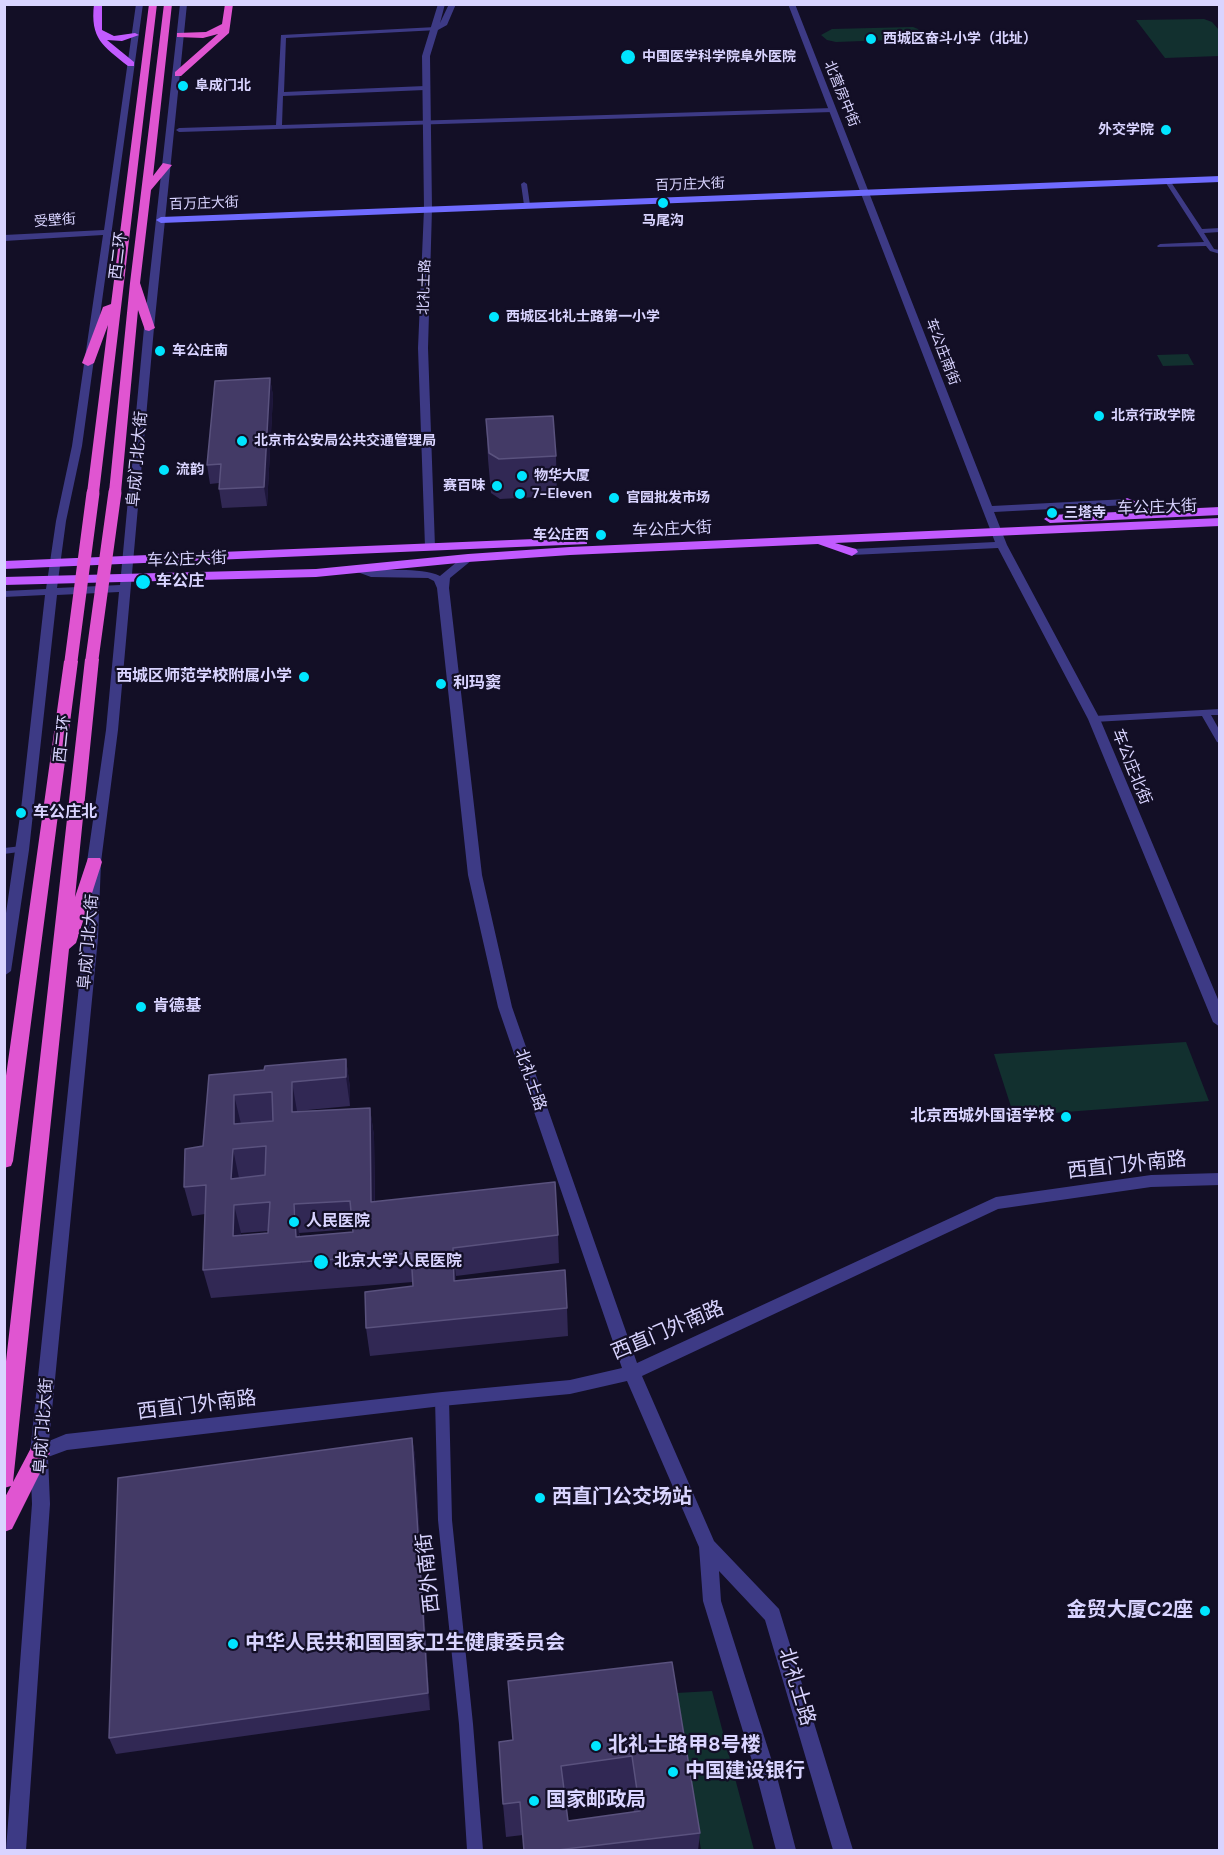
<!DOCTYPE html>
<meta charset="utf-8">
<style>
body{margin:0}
#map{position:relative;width:1224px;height:1855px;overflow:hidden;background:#130f26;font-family:"DM Sans",sans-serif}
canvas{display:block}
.frame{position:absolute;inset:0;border:6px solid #d9d4ff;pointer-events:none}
</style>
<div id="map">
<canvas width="1224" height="1855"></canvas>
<div class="frame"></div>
</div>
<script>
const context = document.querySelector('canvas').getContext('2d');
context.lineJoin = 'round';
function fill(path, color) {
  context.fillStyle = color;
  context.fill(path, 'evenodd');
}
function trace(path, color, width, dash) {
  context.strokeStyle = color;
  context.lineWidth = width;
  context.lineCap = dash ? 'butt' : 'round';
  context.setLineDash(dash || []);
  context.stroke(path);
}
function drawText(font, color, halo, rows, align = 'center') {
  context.font = font + ' "DM Sans","Noto Sans SC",sans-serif';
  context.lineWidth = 4.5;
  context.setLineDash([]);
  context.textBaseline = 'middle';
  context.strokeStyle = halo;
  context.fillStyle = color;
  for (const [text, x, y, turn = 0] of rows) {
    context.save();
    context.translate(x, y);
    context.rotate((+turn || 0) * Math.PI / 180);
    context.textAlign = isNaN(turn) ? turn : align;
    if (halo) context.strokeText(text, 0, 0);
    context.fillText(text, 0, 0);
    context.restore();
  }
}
fill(new Path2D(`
 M1204 19 1212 22 1219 30V56L1165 58 1136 20Z
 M913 27 918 29 923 36 917 39 836 42 827 40 821 35 832 29Z
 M1188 354 1194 365 1163 366 1157 355Z
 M1186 1042 1209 1101 1014 1116 994 1054Z
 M712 1691 754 1850H701L676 1693Z`), '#12302f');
fill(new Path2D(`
 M436 27 438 28V30L286 38 284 92 425 86 428 88 425 90 283 96 282 125 833 108 836 110 833 112 179 132 176 130 179 128 276 125 281 35Z
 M1165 179H1169L1202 229 1220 228V232L1204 233 1214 249 1220 250V254L1210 251 1206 246 1158 247 1157 246 1160 244 1204 242 1164 180Z
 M524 182 527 184 530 205 527 207 524 205 521 184Z
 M1220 709V715H1211L1220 731V743L1217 742 1202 716 1094 722 1089 719 1094 716Z
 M22 846 26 847 27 849 26 851 4 854V848Z
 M442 1393 447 1395 449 1399 452 1520 473 1724 483 1850H467L459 1724 438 1520 435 1399 437 1395Z`), '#3d3a85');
fill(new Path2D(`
 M136 4H143L82 446 66 521 57 588 120 585 144 328 180 4H187L154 328 118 730 101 862 98 938 49 1441 66 1434 442 1392 570 1380 622 1368 498 1007 468 875 437 588 434 581 428 578 371 577 352 570 357 567C382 573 420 566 440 576L464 556H472V560L450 578 449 588 482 875 512 1007 637 1363 996 1197 1151 1175 1220 1173V1185L1151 1187 998 1209 642 1376 714 1541 779 1609 853 1850H833L765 1620 719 1571 721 1601 777 1777 796 1850H776L757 1777 703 1601 699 1547 627 1381 570 1394 442 1406 67 1450 48 1457 50 1504 26 1850H6L32 1504 30 1453 84 938 87 862 106 730 119 592 57 595 29 850 11 971 4 976V927L21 809 45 595 4 597V591L46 589 56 521 72 446 103 235 4 241V235L104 230Z
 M438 4H445L440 23 449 4H456L447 25 438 30 430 56 432 209 428 348 435 547 430 550 425 547 418 348 424 209 422 56Z
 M788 4H795L992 506 1127 499 1132 502 1127 505 994 512 1007 545 1100 719 1220 1004V1027L1213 1022 1088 719 998 548 852 555 847 552 852 549 995 542Z`), '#3d3a85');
fill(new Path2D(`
 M1220 176V182L161 223 156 220 161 217Z`), '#6f6bff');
fill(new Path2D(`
 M94 4H102V30L114 36 135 33 139 35 122 41 107 40 134 62V66H128C103 46 90 39 94 4Z
 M1127 498 1157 510 1220 507V515L1050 523 1044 519 1050 515 1140 511 1123 504V500Z
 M1220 518V526L835 543 856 549 858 552 852 556 818 544 570 555 468 562 316 577 4 585V577L316 569 468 554 570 547Z
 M583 537 587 538V544L4 569V561Z`), '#c25bff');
fill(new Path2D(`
 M149 4H157L99 493 93 497 87 493 108 325 94 363 88 366 82 363 103 307 111 304Z
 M164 4H172L153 176 163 163 172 165 151 190 140 283 155 328 149 331 145 330 138 310 121 492 115 496 109 492 130 283Z
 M225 4H233L229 33 181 76H175V72L218 34 203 38 177 37V33L206 32 222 24Z
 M92 655 99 659 75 897 88 858H100L102 862 76 943 69 949 13 1482 32 1446 39 1444 46 1446 50 1453 12 1529 4 1532V1499L11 1486 4 1488V1379L85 659Z
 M71 657 78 661 13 1161 11 1166 4 1168V1090L64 661Z`), '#e055d1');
trace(new Path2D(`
 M92 659 115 492
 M71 661 93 493`), '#e055d1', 13);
fill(new Path2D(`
 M270 378 273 396 267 506 222 508 219 489V483L210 484 207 465Z
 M486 419 556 456 557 496 500 499 491 493 488 459Z
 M346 1059 350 1088V1106L297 1111 370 1108 374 1136 375 1201 558 1235 559 1263 456 1276V1281L567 1308 568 1336 370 1356 366 1328 413 1286V1282L211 1298 203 1270 205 1214 192 1216 184 1187 203 1146 209 1075 264 1070ZM353 1229V1232L300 1236 299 1233ZM268 1231V1233L241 1235V1233Z
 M412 1438 415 1456 430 1710 116 1754 109 1738Z
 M672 1662 700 1833 698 1851H524L523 1835 506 1837 503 1804 513 1740ZM631 1790 634 1812 568 1821 566 1799Z`), '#312854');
fill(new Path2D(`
 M270 378 273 396 267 506 264 487Z
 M346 1059 350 1088V1106L346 1077Z
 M292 1082 297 1111V1140L292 1112Z
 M234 1095 241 1124H234Z
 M370 1108 374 1136 375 1230 371 1202Z
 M233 1149 239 1178 231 1179Z
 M294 1204 299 1233 302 1265 296 1237Z
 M234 1205 241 1233 239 1264 233 1236Z
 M453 1248 456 1276 457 1309 454 1281Z
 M412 1438 415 1456 430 1710 428 1693Z`), '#1d163a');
const building = new Path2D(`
 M270 378 264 487 219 489 221 464 207 465 215 381Z
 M553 416 556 456 499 459 489 453 486 419Z
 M346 1059V1077L292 1082V1112L370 1108 371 1202 555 1182 558 1235 453 1248 454 1281 565 1270 567 1308 366 1328 365 1292 413 1286 411 1253 203 1270 206 1185 184 1187 185 1149 203 1146 209 1075 264 1070 265 1066ZM272 1092 273 1121 234 1124V1095ZM266 1146 265 1175 231 1179 233 1149ZM350 1201 353 1232 296 1237 294 1204ZM270 1202 268 1233 233 1236 234 1205Z
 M412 1438 428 1693 109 1738 118 1478Z
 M672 1662 700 1833 549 1851H524L520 1802 503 1804 499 1742 513 1740 508 1681ZM632 1756 640 1811 568 1821 561 1766Z`);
fill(building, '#433a66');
trace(building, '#5a527e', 1.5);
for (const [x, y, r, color] of [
 [871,39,6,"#00e5ff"],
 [628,57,8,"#00e5ff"],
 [183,86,6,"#00e5ff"],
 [1166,130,6,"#00e5ff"],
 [663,203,6,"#00e5ff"],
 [494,317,6,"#00e5ff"],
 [160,351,6,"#00e5ff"],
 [1099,416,6,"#00e5ff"],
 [242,441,6,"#00e5ff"],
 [164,470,6,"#00e5ff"],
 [522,476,6,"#00e5ff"],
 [497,486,6,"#00e5ff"],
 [520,494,6,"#00e5ff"],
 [614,498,6,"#00e5ff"],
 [1052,513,6,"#00e5ff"],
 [601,535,6,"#00e5ff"],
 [143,582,8,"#00e5ff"],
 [304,677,6,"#00e5ff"],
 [441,684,6,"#00e5ff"],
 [21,813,6,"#00e5ff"],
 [141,1007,6,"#00e5ff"],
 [1066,1117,6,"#00e5ff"],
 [294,1222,6,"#00e5ff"],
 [321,1262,8,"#00e5ff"],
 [540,1498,6,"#00e5ff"],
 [1205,1611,6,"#00e5ff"],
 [233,1644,6,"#00e5ff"],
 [596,1746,6,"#00e5ff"],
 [673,1772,6,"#00e5ff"],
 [534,1801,6,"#00e5ff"]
]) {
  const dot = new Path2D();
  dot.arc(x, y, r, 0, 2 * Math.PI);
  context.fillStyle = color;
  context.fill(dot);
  trace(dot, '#130f26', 2);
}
drawText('bold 14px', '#d9d4ff', '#130f26', [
 ["西城区奋斗小学（北址）",883,39],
 ["中国医学科学院阜外医院",642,57],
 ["阜成门北",195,86],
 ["外交学院",1154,130,"right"],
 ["马尾沟",663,221,"center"],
 ["西城区北礼士路第一小学",506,317],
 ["车公庄南",172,351],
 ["北京行政学院",1111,416],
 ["北京市公安局公共交通管理局",254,441],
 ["流韵",176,470],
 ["物华大厦",534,476],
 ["赛百味",485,486,"right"],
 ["7-Eleven",532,494],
 ["官园批发市场",626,498],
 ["三塔寺",1064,513],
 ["车公庄西",589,535,"right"]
], 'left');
drawText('14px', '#d9d4ff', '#130f26', [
 ["北营房中街",841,94,68],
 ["百万庄大街",690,185,-2],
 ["百万庄大街",204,204,-2],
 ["受壁街",55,221,-4],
 ["北礼士路",425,287,-88],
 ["车公庄南街",942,352,69]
]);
drawText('16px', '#d9d4ff', '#130f26', [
 ["西二环",119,256,-83],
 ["阜成门北大街",138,459,-85],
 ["车公庄大街",1157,508,-2],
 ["车公庄大街",672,530,-3],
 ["车公庄大街",187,560,-2],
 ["西二环",63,739,-84],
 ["车公庄北街",1131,767,68],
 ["阜成门北大街",89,942,-85],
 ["北礼士路",530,1080,71],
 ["阜成门北大街",44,1426,-86]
]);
drawText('bold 16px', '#d9d4ff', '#130f26', [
 ["车公庄",156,582],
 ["西城区师范学校附属小学",292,677,"right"],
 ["利玛窦",453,684],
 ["车公庄北",33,813],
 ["肯德基",153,1007],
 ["北京西城外国语学校",1054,1117,"right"],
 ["人民医院",306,1222],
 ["北京大学人民医院",334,1262]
], 'left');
drawText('20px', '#d9d4ff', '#130f26', [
 ["西直门外南路",1127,1166,-6],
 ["西直门外南路",668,1331,-23],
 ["西直门外南路",197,1406,-7],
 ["西外南街",429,1573,-96],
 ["北礼士路",796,1687,73]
]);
drawText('bold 20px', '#d9d4ff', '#130f26', [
 ["西直门公交场站",552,1498],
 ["金贸大厦C2座",1193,1611,"right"],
 ["中华人民共和国国家卫生健康委员会",245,1644],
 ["北礼士路甲8号楼",608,1746],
 ["中国建设银行",685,1772],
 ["国家邮政局",546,1801]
], 'left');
</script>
